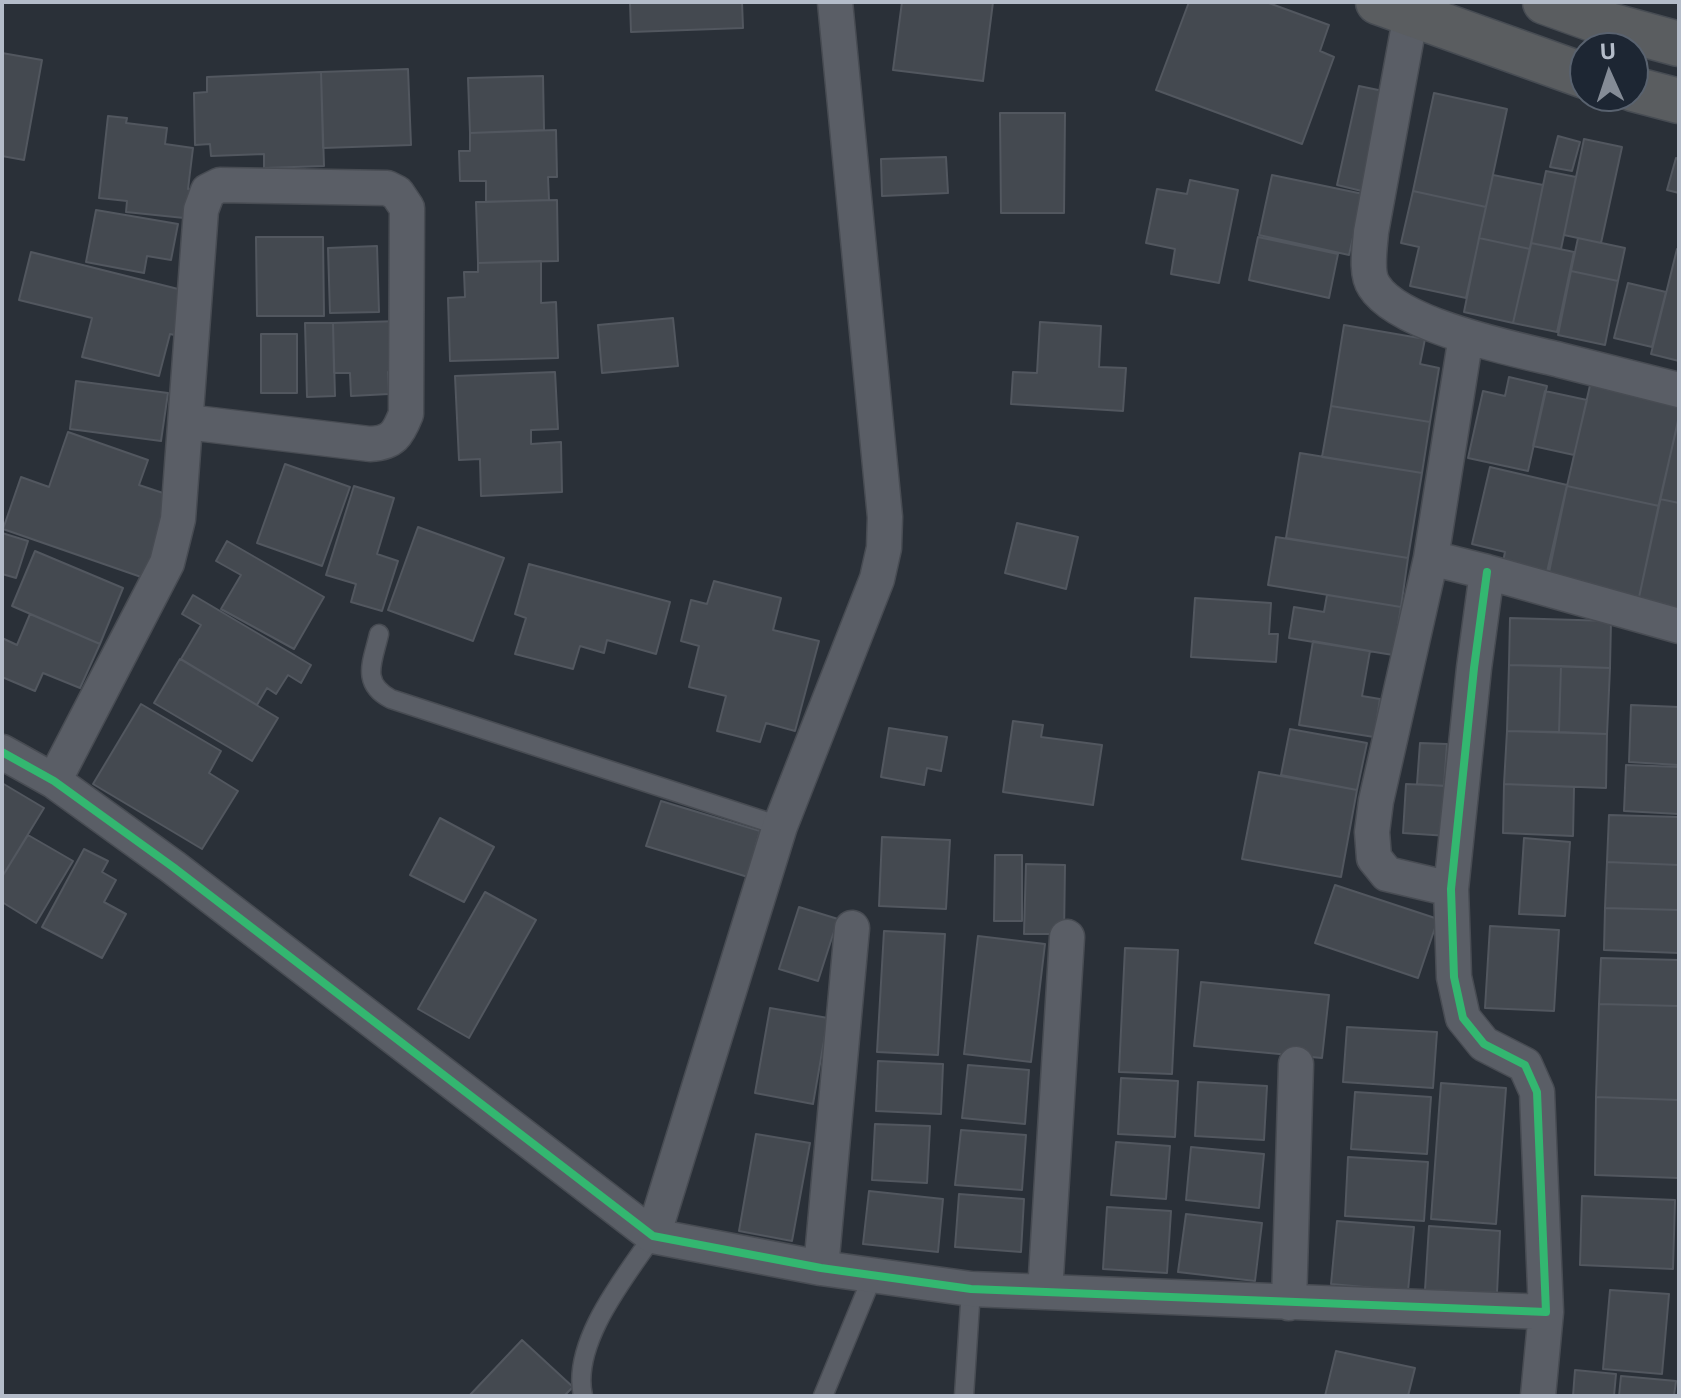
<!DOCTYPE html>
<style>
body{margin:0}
#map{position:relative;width:1681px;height:1398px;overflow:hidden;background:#2a3038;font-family:"Open Sans",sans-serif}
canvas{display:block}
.frame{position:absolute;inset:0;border:4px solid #b4bcc9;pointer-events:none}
.north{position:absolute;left:1569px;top:32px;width:80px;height:80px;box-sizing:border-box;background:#1d2633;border:2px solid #59626f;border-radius:50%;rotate:357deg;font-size:22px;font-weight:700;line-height:32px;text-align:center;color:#b4bcc9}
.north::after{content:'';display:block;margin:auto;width:28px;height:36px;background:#848b96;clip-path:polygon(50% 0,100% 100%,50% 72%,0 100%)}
</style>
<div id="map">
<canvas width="1681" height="1398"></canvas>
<div class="frame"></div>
<div class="north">U</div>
</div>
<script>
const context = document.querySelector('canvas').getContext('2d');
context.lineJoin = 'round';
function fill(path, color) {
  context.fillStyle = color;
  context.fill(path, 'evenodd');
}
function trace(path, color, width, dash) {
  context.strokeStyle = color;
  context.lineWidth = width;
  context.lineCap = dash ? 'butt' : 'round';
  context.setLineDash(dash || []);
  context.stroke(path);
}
const building = new Path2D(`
 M630 2H742L743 28 631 32Z
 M902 2H993L983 81 893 70Z
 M1189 2H1266L1329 25 1320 51 1334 57 1302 144 1156 90Z
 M2 53 42 60 24 160 2 156Z
 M408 69 411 145 323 148 321 72Z
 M321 72 324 166 264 168V154L211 156 210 144 195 145 194 93 207 92V77Z
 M543 76 544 130 470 133 468 78Z
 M1359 86 1388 92 1366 192 1337 185Z
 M1434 93 1507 109 1486 207 1413 191Z
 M1000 113H1065L1064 213H1001Z
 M108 116 127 118 126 123 167 128 165 144 193 148 188 189 197 190 194 219 126 212 127 201 99 198Z
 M556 130 557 177H548L549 200 486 202V181H460L459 151H470V133Z
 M1558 136 1580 142 1572 171 1550 167Z
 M1584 139 1622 147 1601 243 1564 235Z
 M946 157 948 193 882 196 881 159Z
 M1676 158 1679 159V193L1667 190Z
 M1546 171 1576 177 1561 249 1531 243Z
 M1272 175 1363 194 1349 255 1259 235Z
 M1493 175 1543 185 1530 249 1479 238Z
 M1190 180 1238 190 1219 283 1171 274 1175 249 1146 243 1157 189 1187 194Z
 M1413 191 1486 207 1466 298 1410 286 1419 247 1401 243Z
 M557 200 558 261 478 263 476 202Z
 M96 210 178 224 171 260 147 256 144 273 86 262Z
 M256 237H323L324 316H257Z
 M1258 237 1338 254 1329 298 1249 280Z
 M1479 238 1530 249 1513 323 1464 312Z
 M1578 238 1625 248 1618 281 1571 271Z
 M1531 243 1574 252 1557 332 1513 323Z
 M377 246 379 312 330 313 328 248Z
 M1677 249 1679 250V361L1651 354Z
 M31 252 194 293 183 337 170 334 159 376 82 357 92 318 19 300Z
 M541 261V303L556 302 558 358 450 361 448 298 465 297 464 272H478V263Z
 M1571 271 1618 281 1605 345 1558 335Z
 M1628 283 1666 292 1652 347 1614 338Z
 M673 318 678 366 602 373 598 325Z
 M400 321 401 371 388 372 389 394 351 396 350 373H334L333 323Z
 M1040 322 1101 326 1099 367 1126 368 1123 411 1011 404 1013 372 1037 373Z
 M305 323H333L335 396 307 397Z
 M1344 325 1425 339 1420 364 1439 368 1430 422 1331 406Z
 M261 334H297V393H261Z
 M555 372 558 429 531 430V444L561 442 562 492 481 496 480 459 459 460 455 376Z
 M1509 377 1547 386 1528 471 1468 458 1483 391 1505 396Z
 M76 381 168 393 161 441 70 429Z
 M1591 381 1679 400V416L1659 506 1567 486Z
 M1545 391 1587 400 1574 455 1533 446Z
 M1331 406 1430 422 1422 473 1322 457Z
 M1679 418V503L1660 499Z
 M68 432 148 460 139 485 172 496 144 578 3 529 21 477 49 487Z
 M1300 453 1422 473 1408 558 1286 538Z
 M285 464 350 487 322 566 257 543Z
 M1490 467 1567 485 1547 572 1503 562 1505 552 1472 544Z
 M354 486 394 498 377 554 398 561 382 611 351 602 356 584 326 575Z
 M1567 486 1659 506 1638 602 1547 582Z
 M1660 499 1679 503V611L1638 602Z
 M1017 523 1078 537 1066 589 1005 573Z
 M418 527 504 558 473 641 388 610Z
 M2 533 28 541 16 578 2 574Z
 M1276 537 1408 558 1401 607 1268 585Z
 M227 541 324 597 294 649 221 609 241 575 216 561Z
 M35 551 123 588 100 644 12 606Z
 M529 564 670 602 656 654 607 640 604 653 580 646 573 669 515 654 526 618 515 614Z
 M714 581 781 598 773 630 819 641 795 731 766 723 760 742 717 731 726 696 689 687 699 646 681 641 691 600 707 604Z
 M193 595 311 665 301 683 288 675 276 694 267 688 257 705 181 659 201 625 182 614Z
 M1327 595 1401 607 1393 655 1289 638 1294 607 1324 612Z
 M1195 598 1271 603 1269 634H1278L1276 662 1191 657Z
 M30 614 100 644 80 688 43 673 35 691 2 677V638L17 645Z
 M1510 618 1611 621 1610 668 1509 665Z
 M1313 641 1370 651 1362 696 1380 699 1374 737 1299 725Z
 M180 659 278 718 252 761 154 703Z
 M1509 665 1561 666 1559 732 1507 731Z
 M1561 666 1610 668 1607 734 1559 732Z
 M141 704 221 751 209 773 238 791 202 849 93 784Z
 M1631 705 1679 707V765L1629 762Z
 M1013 721 1043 725 1041 737 1102 745 1093 805 1003 792Z
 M889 728 947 737 941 771 927 768 924 785 881 777Z
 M1290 729 1367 743 1357 790 1281 775Z
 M1507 731 1607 734 1606 788 1504 784Z
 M1420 743 1447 744 1444 786 1417 784Z
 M1626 765 1679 767V814L1624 811Z
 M1259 772 1357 790 1341 877 1242 859Z
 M2 783 44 808 2 877Z
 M1406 784 1451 786 1448 836 1403 833Z
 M1504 784 1574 787 1573 836 1503 833Z
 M661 801 760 831 755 848 761 881 646 846Z
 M1609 815 1679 817V865L1607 862Z
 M440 818 494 847 464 902 410 875Z
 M28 835 73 861 36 923 2 902V877Z
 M882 837 950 840 946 909 879 906Z
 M1524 838 1570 842 1565 916 1519 914Z
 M84 849 108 861 102 872 116 880 104 902 126 914 102 958 42 927Z
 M995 855H1022V921H994Z
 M1607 862 1679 865V910L1605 908Z
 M1026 864 1065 865 1064 934H1024Z
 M1335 885 1438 919 1418 978 1315 943Z
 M485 892 536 920 469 1038 418 1009Z
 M799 907 838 919 818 981 779 969Z
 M1605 908 1679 910V953L1604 950Z
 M1490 926 1559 930 1554 1011 1485 1008Z
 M884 931 945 934 938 1055 877 1052Z
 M978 936 1045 944 1031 1062 964 1054Z
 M1125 948 1178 950 1172 1074 1119 1072Z
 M1601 958 1679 960V1006L1599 1004Z
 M1201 982 1329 995 1322 1058 1194 1046Z
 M1599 1004 1679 1006V1100L1596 1097Z
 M770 1008 828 1018 813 1104 755 1093Z
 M1347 1027 1437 1032 1433 1088 1343 1082Z
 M878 1061 943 1064 941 1114 876 1111Z
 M968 1065 1029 1070 1025 1124 962 1118Z
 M1121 1078 1178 1081 1175 1137 1118 1134Z
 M1198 1082 1267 1086 1264 1140 1195 1136Z
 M1441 1083 1506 1088 1496 1224 1431 1219Z
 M1355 1092 1431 1097 1427 1154 1351 1149Z
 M1596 1097 1679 1100V1178L1595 1175Z
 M875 1124 930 1126 927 1183 872 1180Z
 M961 1130 1026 1135 1022 1190 955 1185Z
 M756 1134 810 1143 792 1241 739 1231Z
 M1116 1142 1170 1146 1166 1199 1111 1195Z
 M1191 1147 1264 1154 1259 1208 1186 1200Z
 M1348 1157 1428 1162 1424 1221 1345 1216Z
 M869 1191 943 1199 938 1252 863 1244Z
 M959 1194 1024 1199 1021 1252 955 1247Z
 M1582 1196 1675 1200 1673 1269 1580 1265Z
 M1107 1207 1171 1211 1167 1273 1103 1269Z
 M1186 1214 1262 1223 1255 1281 1178 1272Z
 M1337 1221 1414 1227 1408 1291 1331 1284Z
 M1429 1226 1500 1231 1497 1293 1425 1290Z
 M1610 1290 1669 1294 1662 1374 1603 1369Z
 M522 1340 573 1387 564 1396H469Z
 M1336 1351 1415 1368 1408 1396H1325Z
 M1575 1370 1616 1374 1614 1396H1573Z
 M1621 1376 1676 1381 1674 1396H1619Z`);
fill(building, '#444950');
trace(building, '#52575f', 2);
const lane = new Path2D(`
 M379 634C373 661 360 683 391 699L780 826
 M583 1396C571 1343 625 1277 653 1236
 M823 1396 873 1275
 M964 1396 971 1289`);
const street = new Path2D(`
 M1411 14 1371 232C1370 247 1365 273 1374 286 1399 326 1514 349 1560 360 1599 370 1639 380 1679 390
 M1466 336 1431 558 1487 572 1679 626
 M1431 558 1376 801 1372 832 1374 858 1387 874 1451 889
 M2 752 54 781 173 867 653 1236 821 1268 971 1289 1546 1312 1537 1092 1525 1065 1484 1044 1463 1018 1454 977 1451 889 1474 668 1487 572
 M54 781 167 563 178 519 201 210 208 191 220 185 387 188 397 193 407 208 406 414C398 434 393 443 370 444L187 422
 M653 1236 780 826 877 579 884 548 885 517 835 2
 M821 1268 852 928
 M1045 1292 1067 937
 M1289 1303 1296 1064
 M1538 1396 1546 1312`);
const highway = new Path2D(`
 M1378 2 1585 76
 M1545 2 1609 25 1679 44
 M1633 89 1679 101`);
trace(lane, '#484c53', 21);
trace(street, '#484c53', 37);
trace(highway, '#474c53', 47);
trace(lane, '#5a5e66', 18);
trace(street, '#5a5e66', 34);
trace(highway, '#5a5d60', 44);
trace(new Path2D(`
 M2 752 54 781 173 867 653 1236 821 1268 971 1289 1546 1312 1537 1092 1525 1065 1484 1044 1463 1018 1454 977 1451 889 1474 668 1487 572`), '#33b770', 8);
</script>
